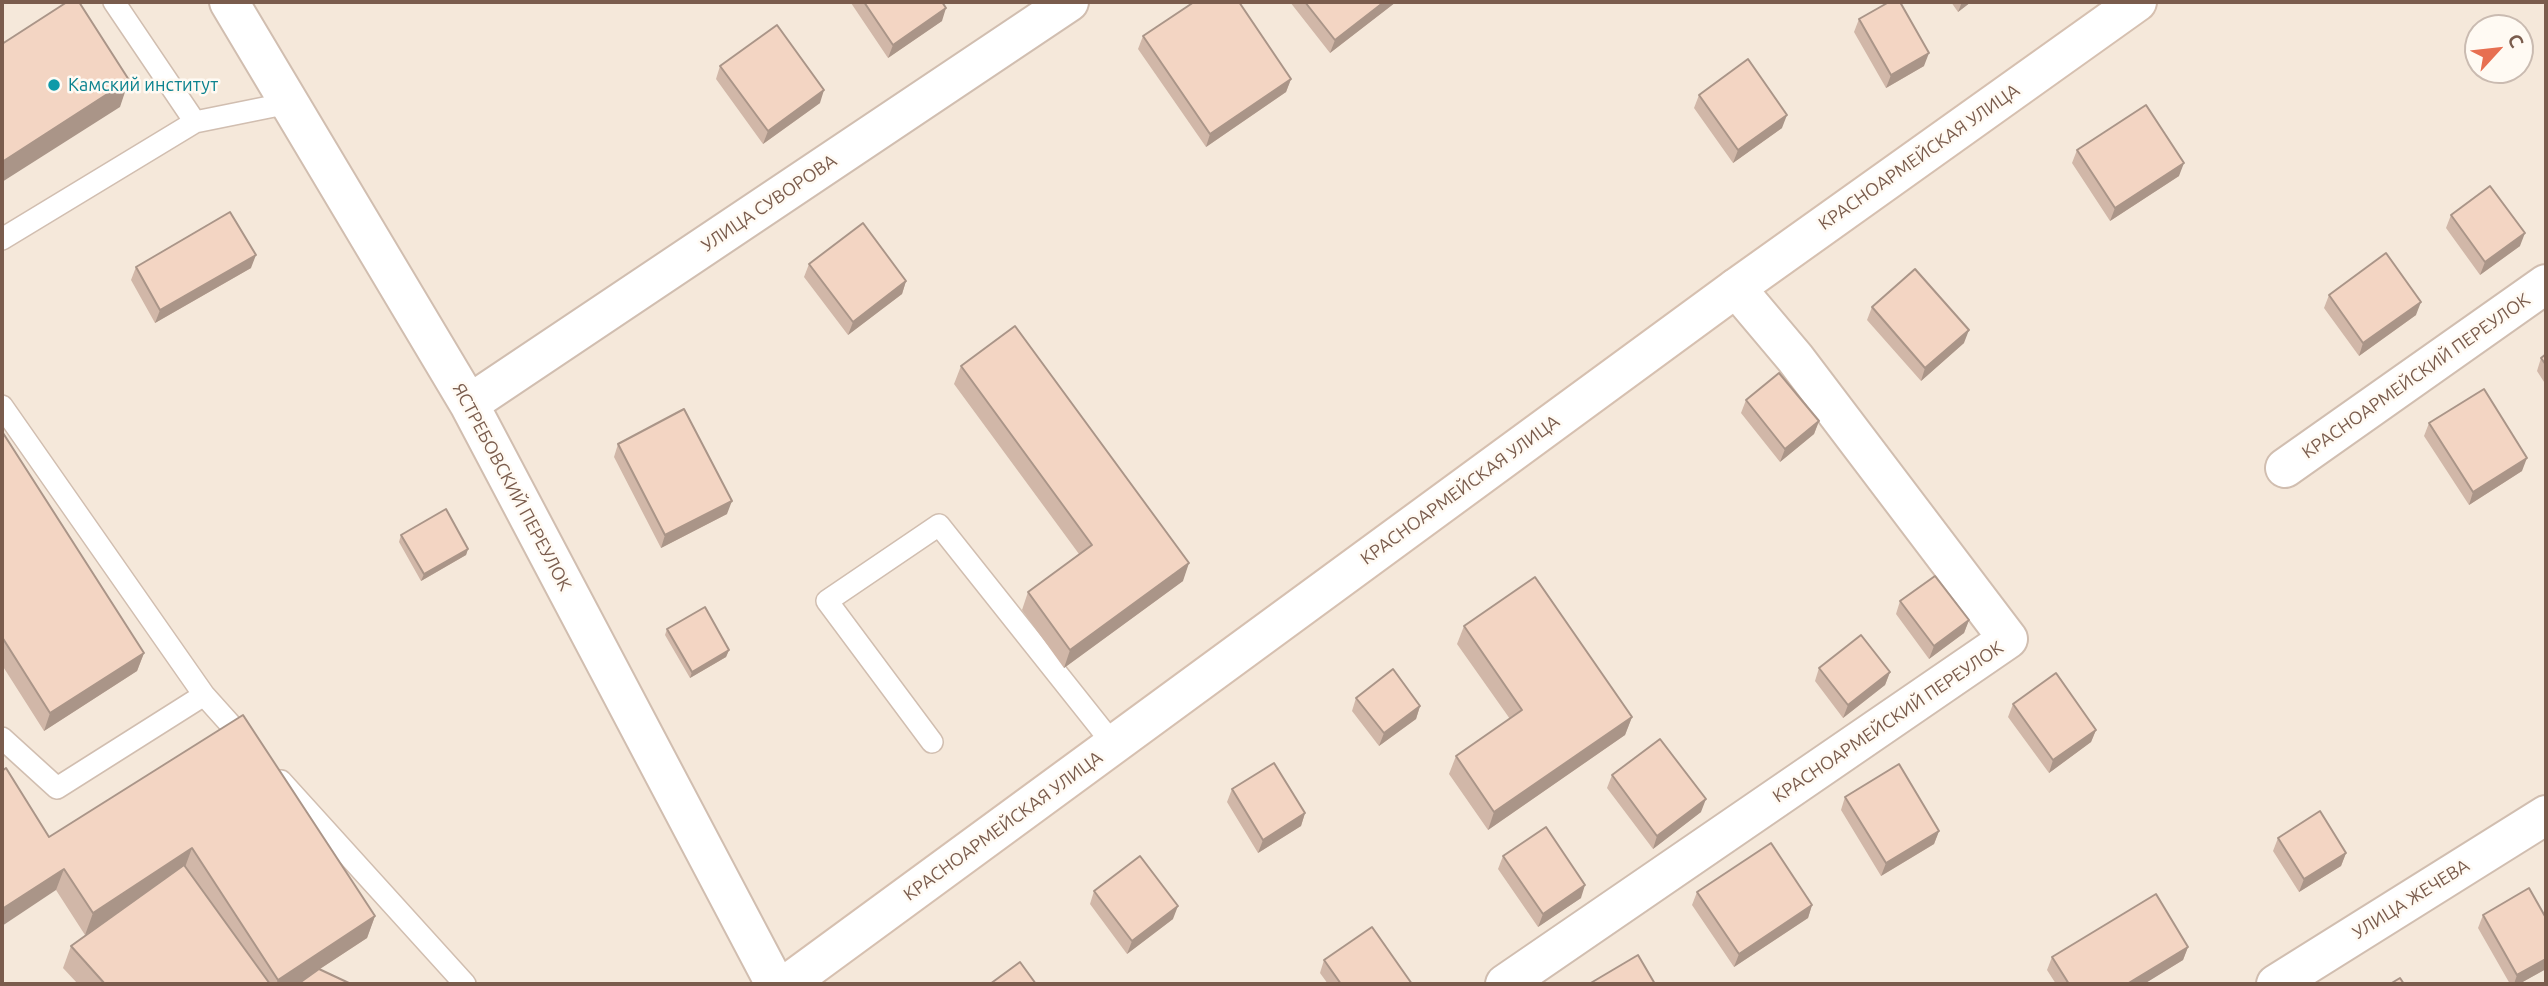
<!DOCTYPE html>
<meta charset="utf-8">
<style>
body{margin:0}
#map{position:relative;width:2548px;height:986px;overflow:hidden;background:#fdf6ec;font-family:Ubuntu,sans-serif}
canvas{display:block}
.frame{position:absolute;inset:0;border:4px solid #7a5c4d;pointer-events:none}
.north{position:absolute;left:2464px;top:14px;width:70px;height:70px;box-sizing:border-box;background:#fffaf3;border:2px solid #cabbb1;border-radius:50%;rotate:63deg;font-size:19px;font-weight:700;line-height:28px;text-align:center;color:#7a5c4d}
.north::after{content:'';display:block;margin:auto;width:24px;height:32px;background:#e76f51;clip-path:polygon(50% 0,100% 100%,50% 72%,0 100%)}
</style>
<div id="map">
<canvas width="2548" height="986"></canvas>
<div class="frame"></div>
<div class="north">С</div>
</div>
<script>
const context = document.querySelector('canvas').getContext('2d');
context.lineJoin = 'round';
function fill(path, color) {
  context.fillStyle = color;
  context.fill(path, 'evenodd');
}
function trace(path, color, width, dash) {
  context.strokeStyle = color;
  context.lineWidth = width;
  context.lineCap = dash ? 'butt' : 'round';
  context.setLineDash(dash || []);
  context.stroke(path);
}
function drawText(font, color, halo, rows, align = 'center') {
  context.font = font + ' Ubuntu,sans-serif';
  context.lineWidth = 5;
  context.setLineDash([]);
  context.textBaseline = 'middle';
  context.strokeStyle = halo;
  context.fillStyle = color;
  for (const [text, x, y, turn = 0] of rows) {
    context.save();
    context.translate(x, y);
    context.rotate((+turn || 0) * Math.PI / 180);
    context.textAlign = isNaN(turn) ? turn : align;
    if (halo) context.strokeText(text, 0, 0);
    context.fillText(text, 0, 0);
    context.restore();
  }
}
fill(new Path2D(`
 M2 2H2546V984H2ZM2478 28H2520V70H2478Z`), '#f5e8da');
const lane = new Path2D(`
 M195 122 289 103
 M2 239 195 122 114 2
 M2 406 204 695 248 744
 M2 738 57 788 204 695
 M932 742 827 601 939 525 1114 745
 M281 781 465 984`);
const street = new Path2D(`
 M229 2 469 404 775 984
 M469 404 1069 2
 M2285 468 2546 284
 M1505 984 2008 639 1795 358 1736 288
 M2276 984 2546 815`);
const secondary = new Path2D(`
 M787 984 1736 288 2137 2`);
trace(lane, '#d1beb0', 24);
trace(street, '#d1beb0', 42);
trace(secondary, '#d6c0b0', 42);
trace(lane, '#fff', 21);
trace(street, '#fff', 38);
trace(secondary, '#fff', 38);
fill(new Path2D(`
 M852 2H942V21L888 58 851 3Z
 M1290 2H1396L1330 53Z
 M1951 2H1971L1958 12Z
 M1859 19 1924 66 1886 88 1854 32Z
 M1143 36 1291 79 1286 92 1206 147 1138 49Z
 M720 66 820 103 763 144 716 79Z
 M1699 95 1782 128 1733 163 1694 108Z
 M2077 150 2179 176 2110 221 2072 163Z
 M2451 215 2520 246 2480 275 2446 228Z
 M809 264 906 281 902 294 848 335 804 277Z
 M136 267 251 268 155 323 131 280Z
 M2329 295 2416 315 2359 356 2324 308Z
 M1872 307 1964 343 1921 381 1867 320Z
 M2546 354V385L2537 371 2541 358Z
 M961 366 1183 581 1064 668 1022 610 1028 592 1079 554 954 384Z
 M1746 400 1819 421 1814 434 1780 462 1741 413Z
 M2429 423 2522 471 2469 505 2424 436Z
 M2 434 144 653 137 671 44 731 2 665Z
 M618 444 727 514 661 548 614 457Z
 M401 535 468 549 466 555 421 581 399 542Z
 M1900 601 1969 620 1964 633 1929 659 1896 614Z
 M1464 626 1632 717 1625 735 1488 830 1449 774 1456 756 1510 719 1457 644Z
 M667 629 729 650 726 657 690 678 665 635Z
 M1819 668 1890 672 1885 685 1843 718 1815 681Z
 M1356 698 1420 706 1416 719 1379 746 1352 711Z
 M2013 704 2096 730 2091 742 2049 773 2008 717Z
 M243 715 375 916 367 938 297 984H78L63 968 71 946 104 922 85 935 56 890 49 837Z
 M1612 775 1701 812 1653 849 1607 788Z
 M1232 789 1305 813 1301 826 1258 853 1227 802Z
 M1845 797 1939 831 1934 844 1881 876 1841 810Z
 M2278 838 2346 853 2341 866 2299 892 2273 851Z
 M1503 856 1581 898 1538 927 1498 869Z
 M1094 891 1173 919 1127 954 1090 904Z
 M1697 892 1812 905 1808 918 1734 967 1692 905Z
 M2483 915 2546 918V969L2519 984H2510L2478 928Z
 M2188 947 2183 960 2144 984H2056L2047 970 2052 957Z
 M1324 960 1412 984H1328L1320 973Z`), '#d1b7a8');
fill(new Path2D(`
 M1384 2H1396L1330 53 1335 40Z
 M1962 2H1971L1958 12Z
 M946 8 942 21 888 58 893 45Z
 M1929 53 1924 66 1886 88 1891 75Z
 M1291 79 1286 92 1206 147 1210 134Z
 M129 80 120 107 2 182V162Z
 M824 90 820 103 763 144 768 131Z
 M1787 115 1782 128 1733 163 1738 150Z
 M2184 163 2179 176 2110 221 2115 208Z
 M2525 233 2520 246 2480 275 2485 262Z
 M256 255 251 268 155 323 160 310Z
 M906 281 902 294 848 335 853 322Z
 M2421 302 2416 315 2359 356 2363 343Z
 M1969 330 1964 343 1921 381 1925 368Z
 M1819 421 1814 434 1780 462 1785 449Z
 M2527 458 2522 471 2469 505 2473 492Z
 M732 501 727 514 661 548 665 535Z
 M468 549 466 555 421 581 424 574Z
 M1189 563 1183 581 1064 668 1070 650Z
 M1969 620 1964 633 1929 659 1934 646Z
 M729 650 726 657 690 678 692 672Z
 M144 653 137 671 44 731 50 713Z
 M1890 672 1885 685 1843 718 1848 705Z
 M1420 706 1416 719 1379 746 1384 733Z
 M1632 717 1625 735 1488 830 1494 812Z
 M2096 730 2091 742 2049 773 2053 760Z
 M1706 799 1701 812 1653 849 1657 836Z
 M1305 813 1301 826 1258 853 1263 840Z
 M1939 831 1934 844 1881 876 1886 863Z
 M192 848 184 870 85 935 93 913Z
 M2346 853 2341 866 2299 892 2304 879Z
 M64 869 56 890 2 926V909Z
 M1585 885 1581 898 1538 927 1543 914Z
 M1812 905 1808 918 1734 967 1739 954Z
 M1178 906 1173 919 1127 954 1132 941Z
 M375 916 367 938 297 984H276L278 980Z
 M2188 947 2183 960 2144 984H2127Z
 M2546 959V969L2519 984H2514L2517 975Z`), '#aa9588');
const building = new Path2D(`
 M67 2H79L129 80 2 162V44Z
 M864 2H942L946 8 893 45Z
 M1194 2H1239L1291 79 1210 134 1143 36Z
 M1305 2H1384L1335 40Z
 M1889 2H1900L1929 53 1891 75 1859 19Z
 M777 25 824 90 768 131 720 66Z
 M1748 59 1787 115 1738 150 1699 95Z
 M2146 105 2184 163 2115 208 2077 150Z
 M2490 186 2525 233 2485 262 2451 215Z
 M230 212 256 255 160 310 136 267Z
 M863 223 906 281 853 322 809 264Z
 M2386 253 2421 302 2363 343 2329 295Z
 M1915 269 1969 330 1925 368 1872 307Z
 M1015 326 1189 563 1070 650 1028 592 1092 545 961 366Z
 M2546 354V365L2541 358Z
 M1779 373 1819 421 1785 449 1746 400Z
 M2484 389 2527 458 2473 492 2429 423Z
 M684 409 732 501 665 535 618 444Z
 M3 433 144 653 50 713 2 637V434Z
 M446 509 468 549 424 574 401 535Z
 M1935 576 1969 620 1934 646 1900 601Z
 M1535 577 1632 717 1494 812 1456 756 1522 710 1464 626Z
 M705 607 729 650 692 672 667 629Z
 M1861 635 1890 672 1848 705 1819 668Z
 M1393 669 1420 706 1384 733 1356 698Z
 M2056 673 2096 730 2053 760 2013 704Z
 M243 715 375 916 278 980 192 848 93 913 64 869 2 909V771L6 768 49 837Z
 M1660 739 1706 799 1657 836 1612 775Z
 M1274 763 1305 813 1263 840 1232 789Z
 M1899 764 1939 831 1886 863 1845 797Z
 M2320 811 2346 853 2304 879 2278 838Z
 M1546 827 1585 885 1543 914 1503 856Z
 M1771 843 1812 905 1739 954 1697 892Z
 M1140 856 1178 906 1132 941 1094 891Z
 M184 865 270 984H105L71 946Z
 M2529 888 2546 918V959L2517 975 2483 915Z
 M2156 894 2188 947 2127 984H2069L2052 957Z
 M1372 927 1412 984H1341L1324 960Z
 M1638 955 1655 984H1589Z
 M1020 962 1036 984H990Z
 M319 969 351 984H298Z
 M2400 978 2404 984H2390Z`);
fill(building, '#f3d5c3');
trace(building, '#aa9588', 2);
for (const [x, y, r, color] of [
 [54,85,7,"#0f9aa8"]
]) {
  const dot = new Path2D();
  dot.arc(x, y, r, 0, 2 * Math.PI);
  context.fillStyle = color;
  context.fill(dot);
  trace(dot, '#fffaf3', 2.5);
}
drawText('18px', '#0d838f', '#fffaf3', [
 ["Камский институт",68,85]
], 'left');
drawText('18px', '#7a5c4d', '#fffaf3', [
 ["КРАСНОАРМЕЙСКАЯ УЛИЦА",1919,157,-35],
 ["УЛИЦА СУВОРОВА",769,203,-34],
 ["КРАСНОАРМЕЙСКИЙ ПЕРЕУЛОК",2416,376,-35],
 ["ЯСТРЕБОВСКИЙ ПЕРЕУЛОК",512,487,62],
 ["КРАСНОАРМЕЙСКАЯ УЛИЦА",1460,490,-36],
 ["КРАСНОАРМЕЙСКИЙ ПЕРЕУЛОК",1888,722,-34],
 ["КРАСНОАРМЕЙСКАЯ УЛИЦА",1003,826,-36],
 ["УЛИЦА ЖЕЧЕВА",2411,899,-32]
]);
</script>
